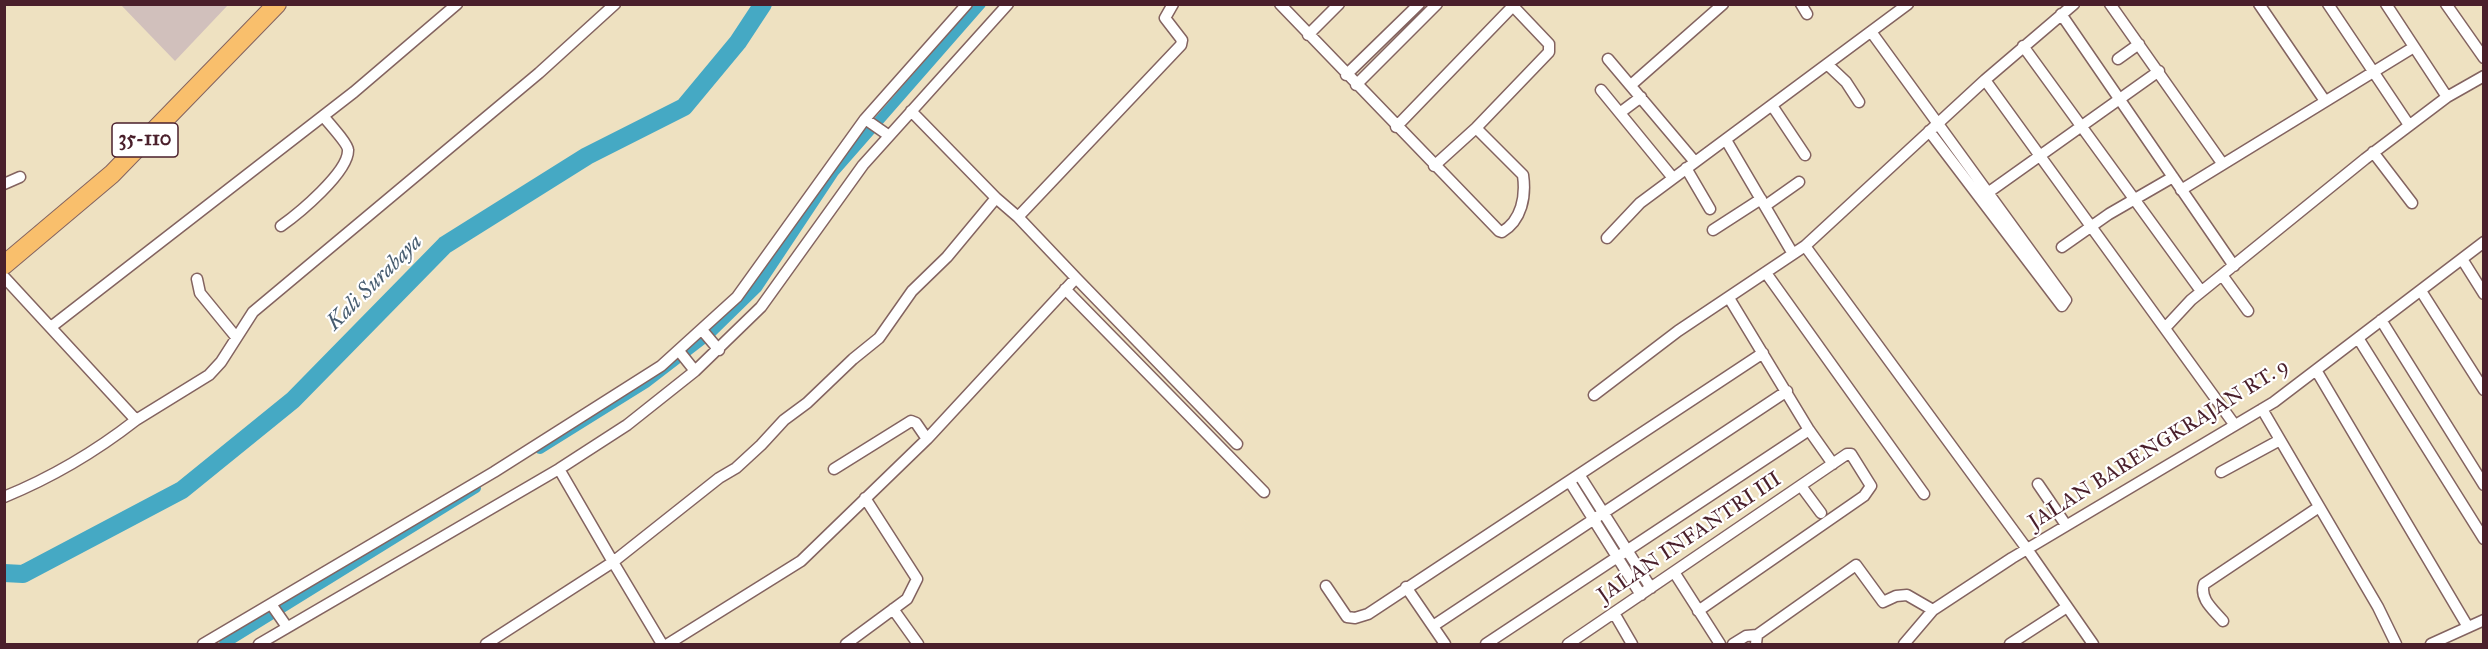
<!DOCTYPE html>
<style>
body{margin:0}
#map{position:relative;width:2488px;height:649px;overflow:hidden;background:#eee1c1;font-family:"IM FELL Great Primer",serif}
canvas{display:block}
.frame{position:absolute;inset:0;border:6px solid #4a1f2b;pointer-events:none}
</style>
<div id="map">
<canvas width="2488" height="649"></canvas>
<div class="frame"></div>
</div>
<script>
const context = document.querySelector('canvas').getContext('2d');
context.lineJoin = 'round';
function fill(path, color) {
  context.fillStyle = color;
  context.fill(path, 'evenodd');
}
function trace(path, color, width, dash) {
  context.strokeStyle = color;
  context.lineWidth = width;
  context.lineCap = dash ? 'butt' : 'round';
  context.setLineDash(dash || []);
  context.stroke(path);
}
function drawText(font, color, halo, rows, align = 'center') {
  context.font = font + ' "IM FELL Great Primer",serif';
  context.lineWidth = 4.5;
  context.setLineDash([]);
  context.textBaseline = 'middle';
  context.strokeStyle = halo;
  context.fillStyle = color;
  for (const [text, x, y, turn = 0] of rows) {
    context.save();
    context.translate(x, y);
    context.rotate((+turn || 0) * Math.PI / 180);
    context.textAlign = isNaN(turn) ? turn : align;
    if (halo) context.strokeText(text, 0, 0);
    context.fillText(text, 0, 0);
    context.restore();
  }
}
fill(new Path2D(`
 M121 5H228L175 61Z`), '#d1c0bc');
trace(new Path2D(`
 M540 449 646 383 711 333 757 288 834 172 981 4
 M224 644 476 488`), '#45a9c4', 10);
trace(new Path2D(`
 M4 573 23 574 182 490 293 400 445 245 587 156 684 107 738 42 763 4`), '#45a9c4', 18);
const street = new Path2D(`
 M1280 4 1499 231 1502 232C1522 220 1526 196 1523 175L1476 128
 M1801 4 1807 14
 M2110 4 2222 163
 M2259 4 2325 101
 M2328 4 2409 125
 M2386 4 2447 97
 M2446 4 2484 58
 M2061 14 2234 266
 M1872 33 2066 300 2062 306 1929 131
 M1308 35 1339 4
 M2023 46 2201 291
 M1608 59 1695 162
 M2118 59 2139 44
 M1828 65 1846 82 1859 102
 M1346 75 1419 4
 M1985 80 2234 424
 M1356 85 1437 4
 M1631 85 1723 4
 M1601 90 1673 178
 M1773 107 1805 155
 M1621 112 1641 97
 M865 119 888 135
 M1396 127 1513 6
 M1726 140 1793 254
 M2373 152 2412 203
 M1434 166 1476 128 1549 52V44L1511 4
 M1686 168 1710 209
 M4 184 20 177
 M2181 190 2414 47
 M1989 192 2159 71
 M1765 206 1799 182
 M1018 217 1181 45 1182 40 1165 18 1173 4
 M281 226C298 214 349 172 348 150 348 144 328 122 323 116
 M1713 230 1761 199
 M1607 238 1640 203 1908 4
 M1805 246 2027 549 2093 644
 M2062 247 2109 214 2173 177
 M2462 259 2484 294
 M1766 273 1924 494
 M2222 275 2248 311
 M4 277 136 420C95 452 53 477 4 497
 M1076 278 1237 444
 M197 279 200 293 236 337
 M1065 289 1264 492
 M2421 291 2484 390
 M1729 298 1809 430 1833 464
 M2381 320 2484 485
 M51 327 354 92 457 4
 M2165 328 2191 300 2365 159 2447 97 2484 76
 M702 330 719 350
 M2358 338 2484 539
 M679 351 695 371
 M2316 370 2468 627
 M1594 395 1678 331 1805 246 1985 80 2074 4
 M2262 409 2378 607 2396 644
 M136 420 209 375 221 362 253 312 539 73 615 4
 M834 469 911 421 916 423 927 439
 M2221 472 2280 440
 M1580 476 1651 588
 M1570 482 1641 595
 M2038 484 2066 525
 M1801 486 1821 513
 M1674 572 1720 644
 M1326 586 1347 617 1355 618 1368 614 1763 353
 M1406 587 1445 644
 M271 604 287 627
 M893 609 918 644
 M1614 613 1632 644
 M2223 621C2214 610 2199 599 2204 584L2319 507
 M1433 626 1787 391
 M1757 635 1856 565 1883 602 1896 596 1907 595 1933 610
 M203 644 494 472 661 366 737 297 865 119 967 4
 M259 644 559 469 627 425 695 371 761 307 863 165 1008 4
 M486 644 613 562 559 469
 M662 644 613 562 719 478 736 468 761 445 784 420 807 403 853 359 879 338 912 291 947 257 996 198 911 111
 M668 644 801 561 927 439 1076 278 1018 217 996 198
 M846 644 907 599 917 579 865 498
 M1486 644 1809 430
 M1568 644 1847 454H1851L1871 486 1864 496 1698 611
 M1733 644 1746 636 1757 635 1756 644
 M1904 644 1933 610 2012 558 2274 402 2484 242
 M2010 644 2067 607
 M2431 644 2484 620`);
const primary = new Path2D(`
 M4 265 112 174 277 4`);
trace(street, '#836360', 13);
trace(primary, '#836360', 20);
trace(street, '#fff', 10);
trace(primary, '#f9bf6c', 18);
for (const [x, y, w] of [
 [145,140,66]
]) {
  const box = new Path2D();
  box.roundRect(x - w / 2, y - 17, w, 34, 4.5);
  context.fillStyle = '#fff';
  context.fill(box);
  trace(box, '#4a1f2b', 1.5);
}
drawText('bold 20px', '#4a1f2b', null, [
 ["35-110",145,140]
]);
drawText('21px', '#4a1f2b', '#fff', [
 ["JALAN BARENGKRAJAN RT. 9",2159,445,-32],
 ["JALAN INFANTRI III",1690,538,-34]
]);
drawText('italic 22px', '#485d70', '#fff', [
 ["Kali Surabaya",375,283,-45]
]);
</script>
